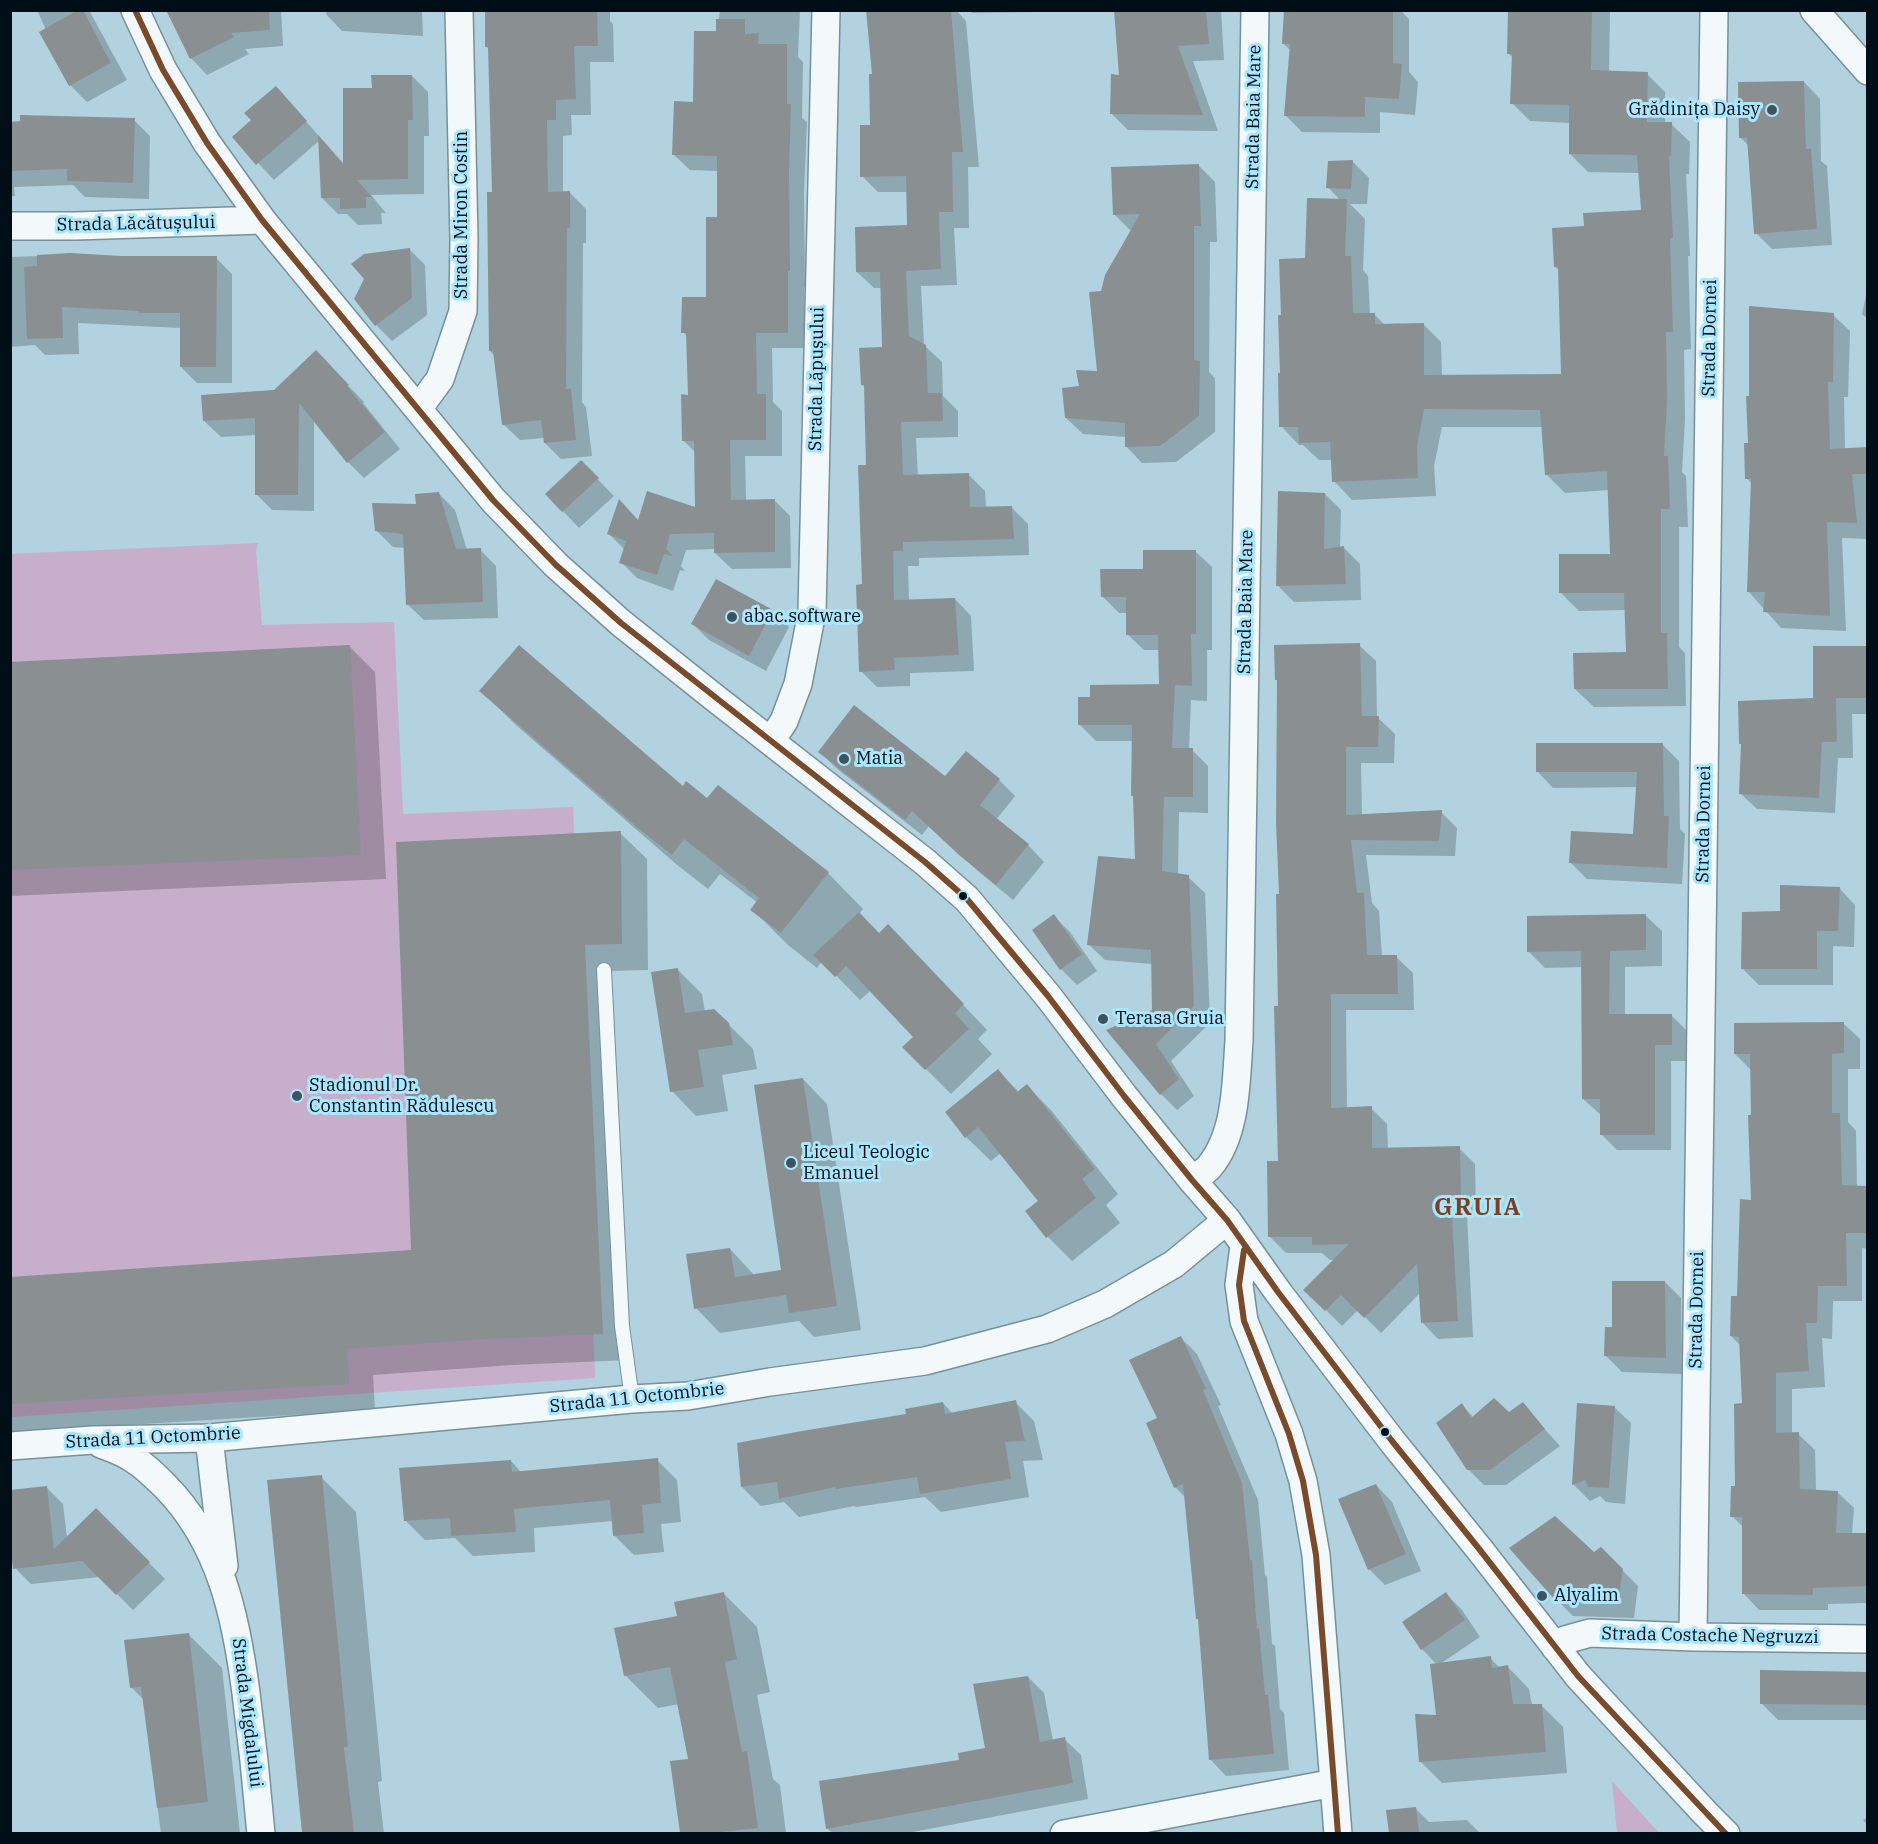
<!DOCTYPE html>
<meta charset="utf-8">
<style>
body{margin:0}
#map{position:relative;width:1878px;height:1844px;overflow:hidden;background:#b1d2de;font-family:"IBM Plex Serif",serif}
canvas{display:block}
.frame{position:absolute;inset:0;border:12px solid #000f17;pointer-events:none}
</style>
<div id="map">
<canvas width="1878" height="1844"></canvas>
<div class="frame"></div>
</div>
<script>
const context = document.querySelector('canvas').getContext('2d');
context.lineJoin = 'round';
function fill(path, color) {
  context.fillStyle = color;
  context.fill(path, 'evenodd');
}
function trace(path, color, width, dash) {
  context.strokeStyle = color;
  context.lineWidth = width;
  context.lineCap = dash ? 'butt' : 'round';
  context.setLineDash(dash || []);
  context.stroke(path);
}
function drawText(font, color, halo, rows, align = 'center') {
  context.font = font + ' "IBM Plex Serif",serif';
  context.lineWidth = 6;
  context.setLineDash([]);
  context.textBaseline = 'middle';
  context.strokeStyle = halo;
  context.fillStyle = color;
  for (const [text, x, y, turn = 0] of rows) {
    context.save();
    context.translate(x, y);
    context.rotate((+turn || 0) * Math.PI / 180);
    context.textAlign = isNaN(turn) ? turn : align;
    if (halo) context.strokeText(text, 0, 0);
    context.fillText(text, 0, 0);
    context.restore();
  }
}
fill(new Path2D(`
 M258 543 256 551 262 625 394 622 403 814 573 807 595 1378 11 1417 10 554Z
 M1612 1781 1659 1833H1617Z`), '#c7aecb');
fill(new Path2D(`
 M37 10H89L127 80 87 102 70 85 41 32 46 30Z
 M171 10H281L283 46 245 49 249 54 207 75 191 58Z
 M326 10H422L423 36 342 31 326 14Z
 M486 10H610V21L613 24 614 62H590L591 115H571L572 135 563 136V193H570L586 209V243H583L582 402 586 407 592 456 561 459 545 443 544 438 520 440 503 424 495 356 490 351 493 193 490 50 486 46Z
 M720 10H800L798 57 803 62 802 118 807 122 804 191 805 287H804V348H772L773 402 782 411V456H745L746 501 774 500 790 516 791 568 732 569 715 553V549L686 550 681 566 685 571 680 570 673 591 637 578 621 562 625 550 609 534 638 522 696 509V453L683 440 690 396 688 337 683 332 707 298 719 219 718 171 690 170 673 154 694 103 717 33Z
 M868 10H956L966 21 979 167H968L969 228H954L957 285 921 286 924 345 942 362 943 396 958 411V437L916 438 918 477 969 475 985 491 986 508H1012L1028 524 1029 555 919 558V566H908L909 601 955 599 971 616 974 671 910 673V686L877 687 861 671 868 466 865 387 862 385 884 349 882 288H874L857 272 908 226V192H878L862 176 872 126 874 75Z
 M969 10H1036V12L972 13Z
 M1116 10H1221L1224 60 1193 61 1218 131 1128 130 1111 113 1121 76Z
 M1286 10H1400L1409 19V72L1418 82 1415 115 1380 112V133L1302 132 1286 116 1291 51 1284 44Z
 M1510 10H1610L1609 72 1647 74 1665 92V124H1671L1690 142 1689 174H1686L1690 256H1688L1691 349 1684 350 1685 419 1682 472 1686 476 1688 527H1679V647L1685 653 1686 706 1594 707 1575 689 1627 654 1626 610 1579 611 1560 592 1612 555 1609 490 1565 493 1546 474 1543 427H1442L1434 466 1436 496 1352 500 1334 481 1333 460H1319L1303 445H1299L1281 426 1283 317 1307 259 1341 201 1328 187 1352 161 1369 178 1367 204H1350L1365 219 1363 270 1368 276 1370 315 1374 314 1385 325 1423 324 1441 342 1442 377 1563 376 1560 271 1555 267 1585 228 1642 211 1640 173 1588 172 1570 154V123L1530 121 1512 103 1513 58 1509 54Z
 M412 76 428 92 429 136H424V194L371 195 386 213H381L382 224 358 225 347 214H338L322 198 320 140 274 180 234 137 253 120 276 88 345 165 373 89Z
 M1804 82 1820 99 1821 161 1827 166 1832 245 1772 249 1756 233 1749 146 1741 138Z
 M134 120 150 136 149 199 85 197 73 185 14 187 15 196H10V123Z
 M1199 166 1215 182 1217 242H1210L1209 372 1215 378V432L1176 462 1142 463 1126 446V437L1083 434 1066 418 1081 387 1099 372 1102 292 1132 230H1130L1114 214Z
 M409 249 425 265 427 315 392 341 376 325Z
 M70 255 121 257 216 258 232 274V383H197L181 367V328L78 323 79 354 45 355 35 345 10 347V257Z
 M1868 286V319L1862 314Z
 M1833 315 1850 331 1848 397H1844L1845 450 1868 449V539L1842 538 1846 631 1781 628 1748 591 1752 484 1747 478 1749 444Z
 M332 369 364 402 363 403 400 449 364 478 348 462 314 420V511L272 510 256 494V435L221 437 204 421Z
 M581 462 614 496 579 528 547 494Z
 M439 494 455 510 467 550H480L496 566 498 618 424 620 407 604 405 548 393 547 376 530Z
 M1325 494 1341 510 1340 549 1344 548 1360 564 1361 600 1294 602 1278 586Z
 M1195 551 1212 567V650H1207V701L1191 700 1189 750H1192L1208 766V813L1179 812 1178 875 1188 877 1205 893 1210 1023 1171 1061 1194 1096 1177 1110 1161 1094 1109 1030 1154 1011 1153 964 1105 960 1088 944 1136 860 1134 741H1096L1080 725 1091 699 1163 686 1160 683V650H1144L1127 634V613H1119L1102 596 1145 570Z
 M716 581 773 611 789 627 766 671 709 640 693 624Z
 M1359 645 1376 661 1377 717 1395 734 1394 763H1361L1362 816 1441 812 1457 828 1455 856 1366 855 1372 903 1379 911 1382 957H1396L1413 973 1414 1010H1346L1347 1109 1371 1108 1387 1124 1388 1149 1459 1148 1475 1164 1476 1215H1467L1473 1337 1438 1339 1422 1322 1420 1293 1381 1333 1358 1310 1342 1326 1306 1290 1335 1260H1330L1322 1253H1286L1270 1237 1279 1163 1281 895 1279 682 1276 680Z
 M350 647 375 672 386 879 10 896V664Z
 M1868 648V714H1852L1853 758H1838L1835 813 1757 809 1740 793 1742 745 1740 743 1814 699Z
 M481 691 708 800 828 873 863 909 859 914 880 934 912 951 987 1030 978 1039 992 1054 951 1094 904 1047 915 1037 871 990 860 1000 822 961 817 968 788 945 752 909 758 903 720 874 708 889 676 864 517 726Z
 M1663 745 1679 761 1680 829 1685 834 1682 884 1587 879 1571 863 1634 836 1637 787 1553 788 1537 771Z
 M820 752 945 778 999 780 1015 796 996 820 1028 845 1044 862 1013 900 978 871 929 826 922 835 836 768Z
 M620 833 647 859 648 970 610 971 629 1360 512 1365 373 1375 375 1410 10 1432V1279L412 1251Z
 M1839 888 1855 905 1854 947 1833 946V985H1759L1742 968 1781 913Z
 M1645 915 1662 931V966L1625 967V1016H1672L1688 1032V1061H1671V1150H1617L1601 1134V1115L1583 1099V967L1545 968 1529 952Z
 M1053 916 1070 932 1097 971 1077 985 1061 969Z
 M678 970 702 994 705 1012 728 1024 753 1049 757 1069 722 1075 728 1111 696 1116 672 1091Z
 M1843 1023 1860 1039V1069H1848V1122L1856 1131 1857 1187H1868V1249L1862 1248V1301H1833L1832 1339 1822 1338 1825 1387 1792 1389V1434H1798L1815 1450 1816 1491 1837 1492 1854 1508 1852 1534H1868V1603L1828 1604V1610H1759L1743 1593 1744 1528 1732 1516 1737 1487 1743 1405 1740 1345 1731 1336 1753 1201 1752 1071 1735 1054Z
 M998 1071 1019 1092 1027 1086 1051 1110 1118 1194 1106 1205 1120 1223 1072 1261 1048 1237 1040 1201 1001 1153 991 1161 966 1137Z
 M803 1079 827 1104 861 1330 814 1337 799 1321 720 1333 696 1308 730 1249 755 1276 783 1271Z
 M1665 1282 1681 1298 1682 1374 1622 1372 1605 1355 1614 1329Z
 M1181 1338 1197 1354 1221 1405 1218 1406 1258 1500 1265 1575 1267 1577 1272 1644 1275 1646 1280 1709 1284 1713 1289 1770 1226 1776 1210 1759 1200 1621 1197 1618 1185 1497 1175 1487 1159 1419Z
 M1015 1402 1034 1421 1043 1460 1023 1461 1029 1497 941 1512 925 1497 856 1507 854 1506 799 1517 784 1502 761 1506 742 1487 907 1416 943 1403 953 1414Z
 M1522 1404 1560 1446 1506 1485H1484L1468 1469 1462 1405 1474 1418 1509 1414Z
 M1579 1405 1614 1407 1631 1423 1625 1504 1606 1502 1600 1496 1590 1501 1574 1485Z
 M657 1460 677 1480 681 1522 661 1524 664 1552 634 1555 614 1535 613 1521 534 1528 535 1552 473 1556 455 1538 425 1540 405 1520 511 1461 521 1472Z
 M321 1477 356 1512 382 1781 378 1782 384 1834H303L269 1482Z
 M1376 1485 1392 1502 1421 1571 1385 1585 1369 1569Z
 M47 1488 63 1504 67 1538 96 1510 165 1579 133 1610 100 1577 31 1584 15 1568 13 1557H10V1492Z
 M1601 1549 1638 1586 1634 1618 1573 1616 1556 1599 1594 1554Z
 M724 1594 757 1627 770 1692 757 1695 773 1779 780 1785 786 1834H682L672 1763 690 1760 679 1704 658 1708 625 1675 679 1617Z
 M1446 1594 1462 1610 1480 1637 1440 1664 1490 1658 1500 1668 1508 1667 1529 1689 1532 1705H1541L1563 1727 1567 1773 1442 1783 1421 1762 1438 1716 1437 1665 1422 1649Z
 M189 1635 222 1668 240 1834H161L144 1700 131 1687Z
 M1868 1673V1720H1778L1761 1703Z
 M1028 1677 1044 1693 1053 1741 1064 1739 1081 1755 1088 1799 902 1834H833L827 1828 987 1750Z
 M1416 1809 1429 1822 1467 1820 1481 1834H1390L1388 1811Z
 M1868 1817V1826L1863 1820Z`), '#0003');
fill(new Path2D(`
 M78 10H83L111 63 69 86 39 32Z
 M166 10H269L270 30 231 33 234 37 190 59Z
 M485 10H597L598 46H574L576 99 556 100V120H547L548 192 570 191V228H567L566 389H571L576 440 544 443 541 420 502 425 493 351H489L487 192H492L488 47H485Z
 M866 10H951L963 152H952L953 212H939L941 269 906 271 909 336 926 345 928 393H942L943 421 901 422 903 475 969 473 970 507 1012 506 1014 539 903 542V551H893L894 600 955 598 959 655 894 658 895 670 859 672 856 585 862 584 858 465H866L864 385H861L859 348 882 347 880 272H856L855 227 907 225 906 176 860 177V125H870L869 74H872Z
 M1114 10H1206L1209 44 1178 46 1203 115 1110 114 1111 74 1119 75Z
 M1284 10H1393V63L1402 64 1399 99 1365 97V117L1284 116 1290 44H1282Z
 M1508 10H1592L1591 70 1648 72 1647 122H1672L1671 156H1669L1673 238H1670L1673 332H1666L1667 400 1664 456H1668L1670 509H1661V633H1667L1668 689H1574L1573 653 1626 652 1624 593H1559V554H1610L1607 471 1545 475 1540 410 1424 409 1417 447 1418 478 1332 482 1330 442 1299 443 1298 427H1279L1278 373H1280L1278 315H1281L1279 259 1305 258 1307 198 1347 199 1345 256H1351L1353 313H1375V324L1424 323V375L1561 374 1558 267H1554L1552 228 1584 226 1583 213 1641 210 1637 155 1569 154V105L1510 104 1512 54H1507Z
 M716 19H745V34L759 33 758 44H787V104H791L789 173 790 271H788V333H756L757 394H766V440H730L731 500 775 499V552L714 553V533L670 534 666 549 673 556 664 554 657 575 619 563 626 541 607 534 619 499 638 520 647 491 695 507 694 441H682L681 394 688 395 686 333H681L682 297H706V217H717V156L672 155 674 101 693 102 694 31H716Z
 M371 75H412L413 120H408V179L357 180 372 197H366V208L340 209V198H321L318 135 343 164V88H372Z
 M1804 81 1806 149H1811L1817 229 1754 234 1747 138H1739L1738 82Z
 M276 86 307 121 256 165 232 137 251 120 244 113Z
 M20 115 135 118 133 183 67 181V169L10 171V122L20 121Z
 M1353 160 1351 189 1326 188 1328 161Z
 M1199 164 1201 226H1194V360L1200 361 1199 416 1160 446 1125 447V423L1065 418 1062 388 1079 386 1076 370 1097 371 1089 292 1101 291 1105 275 1140 214 1113 215 1111 167Z
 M410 248 412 298 375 326 354 299 364 279 351 264 364 254Z
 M70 253 121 256H217L216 367H180V313H139V311L62 307 63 338 27 339 24 267 37 266V255Z
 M1749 306 1834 313 1833 382H1828L1830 449 1868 447V474H1852L1857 523 1827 522 1830 616 1763 612 1765 592H1747L1751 479H1745L1744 443H1748L1746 396H1749Z
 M316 350 349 385 347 386 385 432 347 463 299 403 298 495H255V418L203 421 201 395 274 390Z
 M581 460 599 478 562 512 545 494Z
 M1278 491 1325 493 1324 549 1344 546 1346 584 1276 586Z
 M439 492 456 549 481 548 483 602 406 605 403 534 375 531 372 503 416 504 415 494Z
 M1143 550H1196V634H1191L1192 686 1175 685 1172 748H1193V797H1164L1162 871 1189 875 1194 1006 1156 1044 1179 1079 1160 1095 1106 1030 1152 1010 1151 950 1087 945 1098 856 1135 859 1133 796H1131L1132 725H1078V697H1090V685L1164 684H1159L1158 635H1126V597H1101L1100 569H1143Z
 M716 579 773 610 749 656 691 624Z
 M1360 643 1362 716H1379L1378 747H1346V815L1442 810 1439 841 1351 840 1357 893H1364L1367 955H1397L1398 994H1331V1108L1372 1106V1148L1460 1146 1461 1199H1451L1458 1321 1421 1323 1417 1264 1364 1318 1341 1295 1325 1311 1303 1290 1349 1244 1312 1245V1237H1268L1267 1161H1278L1274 1006H1278L1276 894H1279L1276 822 1277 680H1275L1274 645Z
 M350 645 361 855 10 870V662Z
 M519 645 683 786 686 781 707 798 718 785 829 872 781 933 750 910 759 898 684 839 672 855 638 828 479 691Z
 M1813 646H1868V698H1836L1837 742H1822L1819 798 1739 794 1741 744H1739L1738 701 1813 698Z
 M854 705 945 776 966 751 1000 779 980 805 1029 844 996 885 959 855 912 811 905 820 818 752Z
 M1536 743H1663L1664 816H1669L1667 868 1569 863 1571 831 1633 834 1637 772H1536Z
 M621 831 622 944 585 945 603 1334 485 1339 347 1349 349 1384 10 1404V1277L411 1250 396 842Z
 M1780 885 1840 887 1838 931H1817V969H1741L1742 912 1780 911Z
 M859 912 879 933 888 924 964 1004 955 1013 969 1029 925 1070 902 1047 913 1037 846 966 835 977 813 955Z
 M1054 914 1082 954 1060 970 1032 930Z
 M1646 914V950L1610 951 1609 1014H1672V1045H1655V1135H1600V1099H1582L1581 951 1527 952V916Z
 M678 968 685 1013 714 1009 729 1023 733 1045 698 1050 704 1087 670 1092 651 972Z
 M1844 1022V1053L1832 1054V1113H1840L1842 1185 1868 1186V1233H1846L1847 1286H1818L1817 1323H1806L1809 1371 1776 1373V1433L1799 1432 1800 1489 1838 1491 1836 1533H1868V1586L1813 1588V1595L1742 1594V1517H1730L1731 1486H1735L1734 1404 1742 1403 1739 1337 1730 1336 1731 1296H1737L1740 1199 1751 1200 1748 1115H1751L1750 1054H1734V1023Z
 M998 1069 1017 1092 1027 1084 1095 1169 1082 1179 1096 1198 1046 1238 1025 1211 1038 1201 978 1127 965 1138 945 1112Z
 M803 1078 837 1306 789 1313 786 1295 694 1309 686 1254 730 1248 735 1277 781 1270 754 1085Z
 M1612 1281H1665L1666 1358 1604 1356 1605 1327H1612Z
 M1181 1336 1206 1389 1203 1390 1242 1483 1250 1560H1252L1257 1629 1259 1628 1265 1695H1268L1274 1754 1209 1760 1198 1619H1196L1183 1484 1174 1488 1146 1423 1157 1418 1129 1360Z
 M1494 1398 1509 1412 1523 1402 1545 1429 1490 1470H1467L1436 1423 1462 1403 1471 1418Z
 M1016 1400 1025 1441 1005 1442 1011 1479 920 1494 917 1477 836 1489 835 1487 779 1499 777 1482 741 1487 737 1443 802 1431 906 1414 905 1409 943 1402 945 1414Z
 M1577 1403 1615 1406 1609 1488 1588 1487 1585 1480 1572 1485Z
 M658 1458 661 1503 642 1505 644 1533 613 1536 610 1500 514 1509 516 1532 451 1536 450 1518 404 1521 399 1468 511 1460 512 1472Z
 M322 1475 348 1747H344L354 1833H302L267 1480Z
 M1376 1484 1406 1554 1368 1570 1338 1499Z
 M47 1486 54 1549 96 1508 150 1562 116 1595 82 1561 13 1569 10 1543V1490Z
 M1555 1516 1594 1552 1601 1547 1623 1569 1618 1602 1555 1600 1509 1548Z
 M724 1592 737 1659 725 1662 742 1752 747 1751 758 1828 713 1833H680L670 1761 688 1759 670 1667 624 1676 614 1628 677 1616 674 1602Z
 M1446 1592 1465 1620 1421 1650 1402 1622Z
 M189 1633 208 1802 157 1808 141 1687 130 1688 124 1640Z
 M1491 1656 1492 1668 1508 1665 1513 1704H1542L1546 1752 1419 1762 1415 1714 1436 1715 1430 1664Z
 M1760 1670 1868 1672V1705L1760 1704Z
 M1028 1676 1040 1742 1065 1737 1073 1783 826 1829 819 1781 959 1760 958 1753 985 1748 973 1684Z
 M1416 1807 1419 1833H1389L1386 1810Z`), '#8a9092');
const service = new Path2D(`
 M604 970 622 1326 632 1399`);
const minor = new Path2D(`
 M135 10 163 70 207 143 262 220 493 500 556 565 621 623 715 698 925 862 967 899 1048 996 1124 1096 1192 1180 1227 1220 1278 1292 1392 1441 1480 1550 1578 1676 1706 1814 1726 1834
 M1814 10 1868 71
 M10 226H76L262 220
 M418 409 440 379 463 311 464 239 459 10
 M771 741 784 721 798 684 812 612 826 10
 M1192 1180C1198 1176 1206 1171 1210 1166 1237 1133 1236 1081 1239 1041L1255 10
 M1244 1246 1239 1285 1244 1321 1289 1434 1303 1481 1316 1555 1338 1834
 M209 1438 224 1566
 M101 1444C111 1448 121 1451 130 1457 143 1464 154 1475 165 1486 221 1543 236 1617 246 1693 252 1740 257 1787 261 1834
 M10 1446 93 1440 209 1438 632 1399 688 1396 770 1382 925 1361 1047 1329 1105 1304 1174 1264 1227 1220
 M1693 1637 1714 10
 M1555 1647 1565 1640 1590 1633 1693 1637 1868 1639
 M1064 1834 1334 1783`);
trace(service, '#76919a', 16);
trace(minor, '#76919a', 30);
trace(service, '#f3f8fa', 14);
trace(minor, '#f3f8fa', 27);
trace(new Path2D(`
 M135 10 163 70 207 143 262 220 493 500 556 565 621 623 925 862 967 899 1048 996 1124 1096 1192 1180 1227 1220 1278 1292 1392 1441 1480 1550 1578 1676 1726 1834
 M1244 1250 1239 1285 1244 1321 1289 1434 1303 1481 1316 1555 1338 1834`), '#7a4b2a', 6);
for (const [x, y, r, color] of [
 [1772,110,6,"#3e535d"],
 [732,617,6,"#3e535d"],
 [844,759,6,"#3e535d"],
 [963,896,5,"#000f17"],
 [1103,1019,6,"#3e535d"],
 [297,1096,6,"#3e535d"],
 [791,1163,6,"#3e535d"],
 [1385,1432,5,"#000f17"],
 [1542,1596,6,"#3e535d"]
]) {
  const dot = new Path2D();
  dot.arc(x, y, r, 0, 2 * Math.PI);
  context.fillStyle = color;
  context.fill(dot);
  trace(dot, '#aae7ff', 2);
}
drawText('18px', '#000f17', '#aae7ff', [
 ["Grădinița Daisy",1760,110,"right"],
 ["abac.software",744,617],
 ["Matia",856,759],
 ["Terasa Gruia",1115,1019],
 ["Stadionul Dr.",309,1086],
 ["Constantin Rădulescu",309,1107],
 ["Liceul Teologic",803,1153],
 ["Emanuel",803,1174],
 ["Alyalim",1554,1596]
], 'left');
drawText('18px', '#000f17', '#aae7ff', [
 ["Strada Baia Mare",1254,117,-89],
 ["Strada Miron Costin",462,215,-90],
 ["Strada Lăcătușului",136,224,-1],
 ["Strada Dornei",1710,338,-89],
 ["Strada Lăpușului",817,379,-89],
 ["Strada Baia Mare",1246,602,-89],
 ["Strada Dornei",1704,824,-89],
 ["Strada Dornei",1697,1310,-89],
 ["Strada 11 Octombrie",637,1398,-6],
 ["Strada 11 Octombrie",153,1438,-3],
 ["Strada Costache Negruzzi",1710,1636,1],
 ["Strada Migdalului",247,1713,83]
]);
context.letterSpacing = '1.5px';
drawText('bold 24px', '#803e21', '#aae7ff', [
 ["GRUIA",1478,1208]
]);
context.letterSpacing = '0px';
</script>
